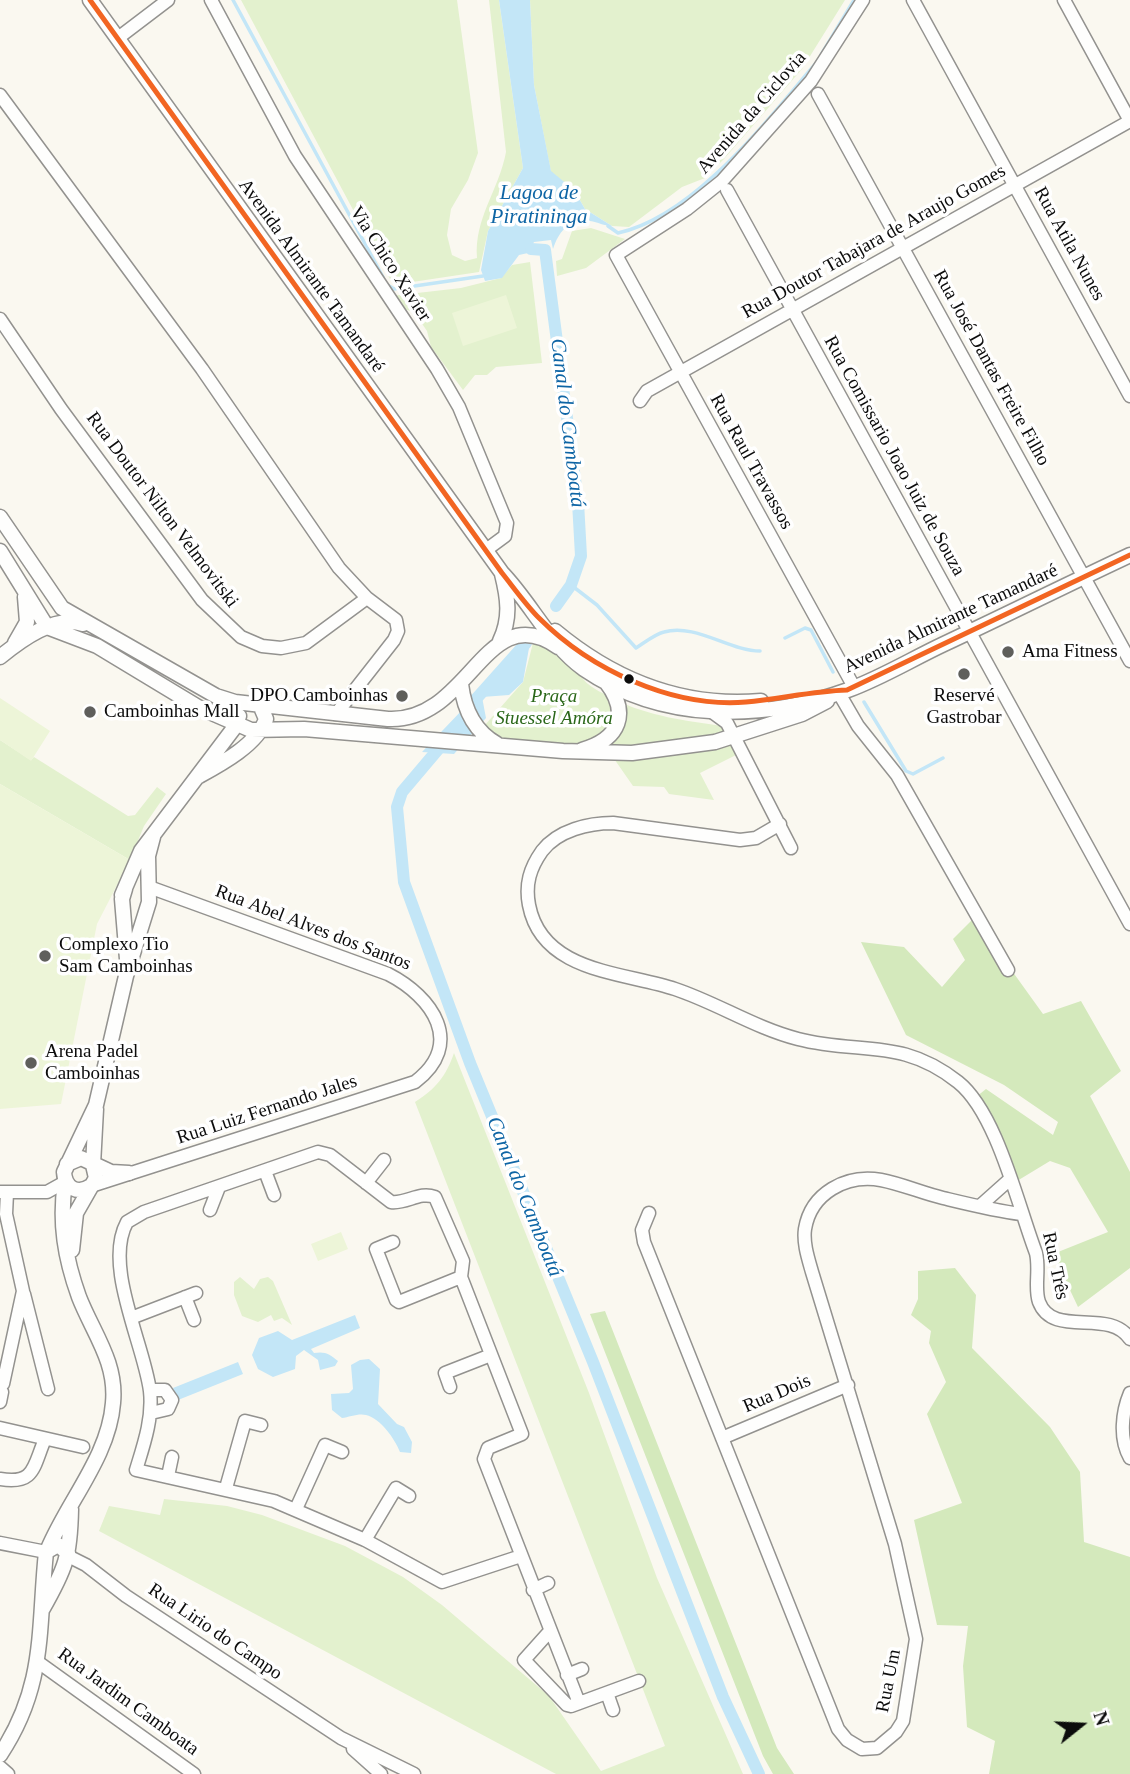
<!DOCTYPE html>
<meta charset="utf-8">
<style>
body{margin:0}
#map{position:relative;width:1130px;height:1774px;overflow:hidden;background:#faf8f0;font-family:Georgia,serif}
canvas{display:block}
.north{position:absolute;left:1046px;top:1690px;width:70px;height:70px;-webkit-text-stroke:5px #fff;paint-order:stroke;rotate:72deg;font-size:19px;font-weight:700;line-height:28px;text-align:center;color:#0c0c0c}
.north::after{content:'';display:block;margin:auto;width:24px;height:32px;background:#0c0c0c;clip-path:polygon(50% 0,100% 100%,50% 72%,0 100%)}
</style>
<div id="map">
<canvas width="1130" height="1774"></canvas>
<div class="north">N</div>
</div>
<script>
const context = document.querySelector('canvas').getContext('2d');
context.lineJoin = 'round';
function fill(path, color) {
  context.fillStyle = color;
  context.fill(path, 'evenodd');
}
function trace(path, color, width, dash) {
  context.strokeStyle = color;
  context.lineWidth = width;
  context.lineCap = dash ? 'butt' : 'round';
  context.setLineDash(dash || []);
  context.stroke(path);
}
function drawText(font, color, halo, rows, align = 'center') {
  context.font = font + ' Georgia,serif';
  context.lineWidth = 7;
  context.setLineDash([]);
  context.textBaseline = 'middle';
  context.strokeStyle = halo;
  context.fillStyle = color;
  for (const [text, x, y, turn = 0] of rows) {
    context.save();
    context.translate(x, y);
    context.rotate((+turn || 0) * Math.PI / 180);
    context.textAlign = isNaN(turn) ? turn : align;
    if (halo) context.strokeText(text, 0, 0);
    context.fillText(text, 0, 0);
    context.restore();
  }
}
fill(new Path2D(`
 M241 0H457L478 153 468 180 451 209 447 235 452 255 465 261 477 258C474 218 499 190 506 152L489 0H499L523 168 488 231 479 272 399 284 390 279Z
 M530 0H845L802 69 724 159 705 178 682 187 629 227 612 226 585 209 574 190 551 172 534 85Z
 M591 228 625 239 586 268 557 276 556 261 562 259 572 231Z
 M530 262 542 363 496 367 487 375H475L463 390 431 347 427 331 414 312 397 307 391 296 461 288 501 278 512 265Z
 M533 643C553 646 572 665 584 680 590 688 607 695 616 700 648 716 687 721 722 726L736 755 700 773 714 800 669 794 664 787 633 786 610 753 469 743 523 682Z
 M0 740 31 760 34 757 128 816 135 815 157 787 166 794 144 826 130 860 0 784Z
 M454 1053 589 1393 657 1578 743 1774H556L99 1531 109 1506 160 1515 164 1499 227 1506 262 1515 345 1546 403 1577 442 1605 549 1696 601 1771 665 1746 415 1102C436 1089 446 1076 454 1053Z
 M240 1277 254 1289 260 1279 268 1277 273 1281 292 1325 282 1318 274 1321 271 1315 258 1322 242 1316 234 1295V1282Z`), '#e3f1ce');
fill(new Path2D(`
 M974 918 1043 1014 1081 1001 1121 1071 1090 1096 1130 1172V1268L1078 1307 1053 1254 1108 1232 1070 1168 1050 1161 1017 1181 976 1097 986 1089 1053 1135 1058 1122 1004 1085 906 1035 861 942 904 947 942 987 965 960 953 939Z
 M955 1268 976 1295 972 1348 1050 1427 1080 1472 1084 1542 1130 1557V1774H989L995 1741 967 1727 963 1666 968 1626 937 1625 914 1520 962 1503 927 1414 946 1382 929 1343 931 1331 911 1315 918 1299V1271Z
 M605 1311 777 1748 794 1774H773L763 1756 590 1314Z`), '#d4e9bc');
fill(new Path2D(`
 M506 295 517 328 463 346 452 313Z
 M0 698 50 731 31 761 0 740Z
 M0 784 130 860 97 924 61 1104 0 1109Z
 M341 1232 348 1249 318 1261 311 1244Z`), '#edf5d8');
fill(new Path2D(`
 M499 0H530L534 85 551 171 574 190 585 209 612 226C604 226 598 222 590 221 568 220 559 231 553 249L551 240 534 242 528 253 519 255 502 278 485 281 481 270 488 231 523 168Z
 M526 643 529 648 523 682 509 695 482 697 486 718 454 754 422 752Z
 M355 1315 360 1328 311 1349 314 1353C325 1351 330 1354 338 1361L335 1366 320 1370 318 1360 304 1350 296 1356 295 1369 273 1377 258 1369 252 1355 259 1338 278 1331 292 1340Z
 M369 1359 380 1369 378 1404 397 1424 404 1427 412 1442 411 1453 400 1452C395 1439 380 1418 366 1415 359 1413 349 1417 342 1418L332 1410 331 1394 349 1393 353 1389 351 1365 360 1360Z
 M238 1362 243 1374 178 1400 173 1388Z`), '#c3e6f7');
trace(new Path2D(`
 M233 0 383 277
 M821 55 854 0
 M608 226 618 233C695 216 767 120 817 62
 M386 284 394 289 483 276
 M571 585 597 605 636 648C644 643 655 634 664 632 695 623 730 651 760 651
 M785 638 805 628 811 630 833 672
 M864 702 906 771 913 774 943 758`), '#c3e6f7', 3.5);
trace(new Path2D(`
 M531 249 545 250 578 502 581 556 571 585 556 606
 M468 708 526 643
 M446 740 402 792 397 807 404 882 470 1063 593 1362 723 1697 759 1774`), '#c3e6f7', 12);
const minor = new Path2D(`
 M211 0 295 156 437 369 459 407 507 523 505 536 486 550
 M913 0 1130 396
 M1064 0 1130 121
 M118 38 168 0
 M818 94 1130 661
 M0 95 202 369 339 568 367 598 396 620 398 631 394 640 336 714
 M727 190 1130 924
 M0 319 61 409 202 600 241 637 262 646 281 648 306 643 367 598
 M640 401 647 391 1130 121
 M854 687 616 255 687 209 722 181 811 81 863 0
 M840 695 858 726 897 775 1008 970
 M712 712 727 723 791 848
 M780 824 756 838 740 840 613 823C589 823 558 830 542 851 530 868 525 884 529 905 542 973 624 972 675 989 717 1003 755 1028 798 1039 860 1055 901 1037 958 1082 997 1113 1018 1206 1036 1253 1040 1270 1034 1288 1039 1302 1053 1339 1109 1307 1130 1339
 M265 1171 274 1195
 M366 1183 384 1160
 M91 1186 415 1082C465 1044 433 997 388 974L149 887
 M0 1192H47L65 1182
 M981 1205 1009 1180
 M210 1210 219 1187
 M649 1213 642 1230 644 1242 838 1729 847 1740 862 1749 877 1748 896 1732 903 1721 916 1639 895 1544 812 1272C808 1258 803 1243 805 1229 811 1193 846 1174 881 1180 902 1184 922 1193 943 1198 968 1204 996 1211 1021 1214
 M393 1242 376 1249 396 1300 399 1302 461 1277
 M24 1294 48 1389
 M185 1297 194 1320
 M131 1318 196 1293
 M3 1384 23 1291 6 1214 7 1193
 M450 1387 445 1373 491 1355
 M150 1390H165L172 1400 168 1409 151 1413
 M1130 1393C1122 1412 1119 1439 1130 1458
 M0 1402 2 1392
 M0 1428 83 1447
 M722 1438 848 1385
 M168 1476 172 1457
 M0 1479C35 1485 33 1467 45 1439
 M226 1488 245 1421 261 1425
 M296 1509 325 1445 342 1452
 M365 1540 396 1488 409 1496
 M0 1543 46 1552
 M68 1556 86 1565 126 1596 341 1738 414 1774
 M521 1556 442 1582 365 1540 274 1501 136 1470C144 1444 153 1418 150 1391 144 1344 103 1266 127 1222L144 1212 318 1152 330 1155 391 1202C407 1204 419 1191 435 1197L463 1261 461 1277 522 1434 488 1448 484 1459 579 1703
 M533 1590 548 1583
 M550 1631 524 1660 567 1705 571 1706 639 1681
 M38 1662 194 1774
 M567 1675 582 1669
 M607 1693 613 1710
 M353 1749 381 1774
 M0 1767 8 1774`);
const tertiary = new Path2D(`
 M90 0 502 573C531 603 550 645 584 669 663 723 762 721 848 690 881 678 912 659 944 644 1006 615 1068 584 1130 555
 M0 517 62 608 216 696 235 702 388 719C470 723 485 596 558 647
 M0 551 47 627 97 646 198 707 251 730 304 729 563 751 632 753 715 742 802 714 827 701
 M555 631C615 681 682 708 761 701
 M500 641C511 618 508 598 502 574
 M15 643 27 622 25 597
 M0 657C21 640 54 615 83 624
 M461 684C464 709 474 731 497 744
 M582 750C620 739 630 713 606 682
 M199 776C221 764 258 744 266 719L260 705
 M125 889 122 899 127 959
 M122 895 141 851 234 728 239 716
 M67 1164 81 1158 111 1172 129 1173
 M91 1186C77 1195 65 1188 64 1172L96 1105 126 976 149 902 148 856 153 837
 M72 1250 76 1213 96 1178 93 1165 96 1109
 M48 1549C68 1501 109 1456 113 1403 117 1362 93 1333 79 1297 65 1258 59 1223 65 1182
 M42 1610C66 1568 70 1557 71 1509
 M0 1755C46 1686 38 1630 46 1552L58 1545 68 1553`);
trace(minor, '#93928f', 15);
trace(tertiary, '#93928f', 17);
trace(minor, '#fefefd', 12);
trace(tertiary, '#fefefd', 14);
trace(new Path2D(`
 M90 0 502 573C514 588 526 605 539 618 591 670 672 708 746 702 780 699 813 691 847 690L1130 555`), '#f26522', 5);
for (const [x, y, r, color] of [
 [1008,652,7,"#5f5f5c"],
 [964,674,7,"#5f5f5c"],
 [629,679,6,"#0c0c0c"],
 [402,696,7,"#5f5f5c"],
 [90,712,7,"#5f5f5c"],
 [45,956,7,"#5f5f5c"],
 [31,1063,7,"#5f5f5c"]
]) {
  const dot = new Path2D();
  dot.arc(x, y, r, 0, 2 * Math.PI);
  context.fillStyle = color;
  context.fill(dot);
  trace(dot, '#fff', 2.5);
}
drawText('19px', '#0c0c0c', '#fff', [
 ["Avenida da Ciclovia",752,113,-49],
 ["Rua Doutor Tabajara de Araujo Gomes",874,242,-29],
 ["Rua Atila Nunes",1069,244,61],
 ["Via Chico Xavier",390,264,57],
 ["Avenida Almirante Tamandaré",311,276,54],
 ["Rua José Dantas Freire Filho",991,368,61],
 ["Rua Comissario Joao Juiz de Souza",894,456,61],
 ["Rua Raul Travassos",751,462,61],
 ["Rua Doutor Nilton Velmovitski",162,510,53],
 ["Avenida Almirante Tamandaré",951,619,-25],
 ["Rua Abel Alves dos Santos",313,928,21],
 ["Rua Luiz Fernando Jales",267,1110,-18],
 ["Rua Três",1055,1266,78],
 ["Rua Dois",777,1394,-23],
 ["Rua Lirio do Campo",215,1632,34],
 ["Rua Um",889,1681,-79],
 ["Rua Jardim Camboata",128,1702,36]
]);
drawText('19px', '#0c0c0c', '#fff', [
 ["Ama Fitness",1022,652],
 ["DPO Camboinhas",388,696,"right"],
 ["Reservé",964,696,"center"],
 ["Gastrobar",964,718,"center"],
 ["Camboinhas Mall",104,712],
 ["Complexo Tio",59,945],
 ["Sam Camboinhas",59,967],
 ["Arena Padel",45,1052],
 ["Camboinhas",45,1074]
], 'left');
drawText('italic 19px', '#2a6719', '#fff', [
 ["Praça",554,697],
 ["Stuessel Amóra",554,719]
]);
drawText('italic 21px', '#0e65a5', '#fff', [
 ["Lagoa de",539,193],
 ["Piratininga",539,217],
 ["Canal do Camboatá",567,423,83],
 ["Canal do Camboatá",524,1197,68]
]);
</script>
